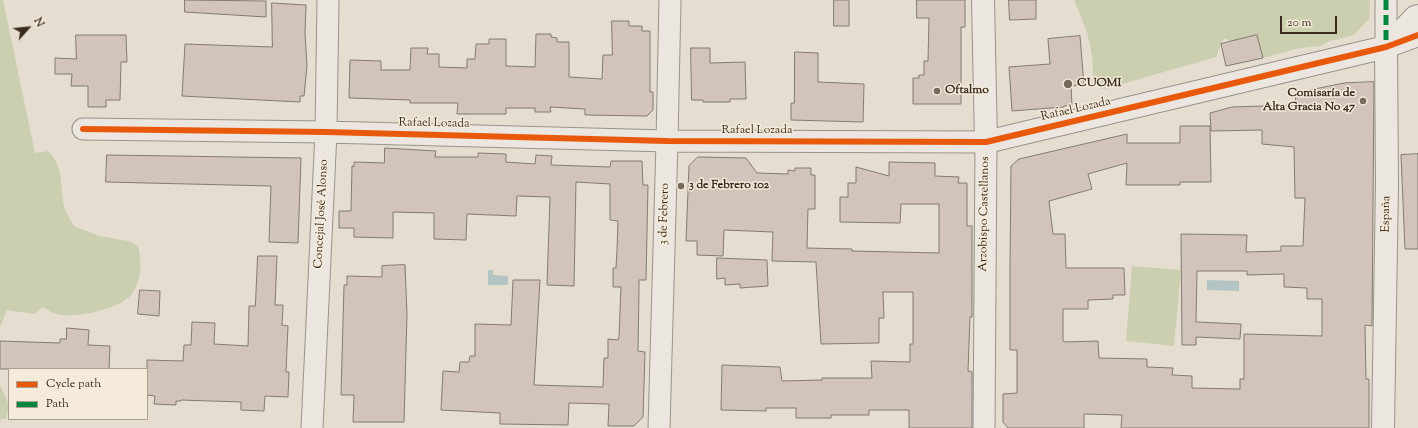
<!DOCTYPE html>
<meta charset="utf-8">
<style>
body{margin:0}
#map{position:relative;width:1418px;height:428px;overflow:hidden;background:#e5ddcf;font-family:"Sorts Mill Goudy",serif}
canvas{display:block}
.legend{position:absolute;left:8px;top:368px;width:140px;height:52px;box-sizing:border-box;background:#f4ebda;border:1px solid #aa9e8e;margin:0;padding:5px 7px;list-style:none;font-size:12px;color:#3a2a1d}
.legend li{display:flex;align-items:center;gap:8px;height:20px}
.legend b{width:20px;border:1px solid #aa9e8e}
.north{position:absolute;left:8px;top:8px;width:40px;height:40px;-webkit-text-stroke:3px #f4ebda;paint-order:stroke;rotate:63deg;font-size:11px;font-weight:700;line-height:16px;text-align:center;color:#3a2a1d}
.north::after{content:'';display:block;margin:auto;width:14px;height:18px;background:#3a2a1d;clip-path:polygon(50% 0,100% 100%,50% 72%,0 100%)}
.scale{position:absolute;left:1280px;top:16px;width:57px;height:18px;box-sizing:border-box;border:2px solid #3a2a1d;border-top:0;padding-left:5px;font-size:12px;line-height:14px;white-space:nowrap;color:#3a2a1d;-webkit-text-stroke:3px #f4ebda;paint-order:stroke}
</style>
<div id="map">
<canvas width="1418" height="428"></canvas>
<ul class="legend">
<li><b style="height:5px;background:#e8590c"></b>Cycle path</li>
<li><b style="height:5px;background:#00873e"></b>Path</li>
</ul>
<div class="north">N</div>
<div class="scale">20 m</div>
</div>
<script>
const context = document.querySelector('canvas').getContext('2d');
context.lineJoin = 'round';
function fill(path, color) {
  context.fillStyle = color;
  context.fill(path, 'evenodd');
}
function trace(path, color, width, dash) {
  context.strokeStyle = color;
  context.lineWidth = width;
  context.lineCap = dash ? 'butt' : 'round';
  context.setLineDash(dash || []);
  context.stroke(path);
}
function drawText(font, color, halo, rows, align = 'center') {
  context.font = font + ' "Sorts Mill Goudy",serif';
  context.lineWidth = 3;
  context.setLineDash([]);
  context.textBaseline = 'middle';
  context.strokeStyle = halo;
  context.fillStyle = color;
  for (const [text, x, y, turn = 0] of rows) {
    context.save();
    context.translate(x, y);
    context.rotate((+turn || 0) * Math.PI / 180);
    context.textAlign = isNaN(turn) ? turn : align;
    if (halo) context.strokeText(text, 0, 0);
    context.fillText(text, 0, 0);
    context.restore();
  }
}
fill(new Path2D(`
 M0 0H3L35 153 48 151C65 166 59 189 65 209 67 215 71 221 74 226L99 236 129 241 138 246C142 262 142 283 130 296 117 310 68 321 51 312 48 311 46 308 43 307L34 314 7 310 0 327Z
 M1074 0H1370L1369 19 1354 35 1330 41 1321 46 1300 48 1263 58 1224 38 1216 57 1104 89 1092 81C1096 53 1085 25 1074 0Z
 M1132 266 1181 270 1174 346 1126 341Z
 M0 385 9 405 6 419H1V421H0Z`), '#cbcfb0');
fill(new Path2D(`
 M488 270H493V275L508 276V285H488Z
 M1207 280 1239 281V291L1207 290Z`), '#b3c5c3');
const building = new Path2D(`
 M185 0 266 1V17L185 12Z
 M834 0H849V26H834Z
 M917 0H965V27H961V104H913V78H919V75H924V61H928L929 18H917Z
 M1009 0H1036V19L1010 20Z
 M272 3 306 5 305 32 307 66 304 96H300V102L182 96 185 44 272 47Z
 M612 21H629V26H642V31H650V92H653V110L647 116 585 115V109L550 107 551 112H535V108H506V114H457L458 103H410V100L349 98 350 60 381 61V70H410L411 48H428L427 54H439V67L467 68V59H475L476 44H489V39H506V66L535 67 536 34H551V37L557 38V42H569V77L602 79 603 55H612Z
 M76 35H126L127 62H121L120 100H106V107H88V86H71L72 74H55V58L76 59Z
 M1257 35 1263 58 1226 66 1221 44Z
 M1080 36 1084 85 1071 86 1072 105 1064 106V107L1012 111 1009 67 1050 64 1048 39Z
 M691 48H710V63L745 62 746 99H730V102H703V100H692Z
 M795 52 818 53V82L864 84 863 122 791 120V103H794Z
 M1374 82 1372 326 1365 325 1366 379H1369V428H1121L1122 415 1084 414V428H1008L1003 422V394L1017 393V350H1010V267L1011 166 1019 159 1127 134V143H1180V126H1210L1211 182H1180V185H1126L1127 163 1088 174 1092 189 1049 201 1053 234H1065L1066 268H1124L1125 295H1113V299L1088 300V309H1063V340L1064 342 1098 341 1099 358 1147 359V367L1173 368 1172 375 1192 376V388L1240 389V379H1244V334L1322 336V299H1307V288L1284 287V274L1247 275V271H1197L1196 322 1241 324 1240 339 1196 337V345H1182L1181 234 1247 235 1246 252 1281 251V246H1303L1305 198H1295L1294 147 1262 144V130L1211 131 1210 113 1232 107 1296 105 1295 93 1344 83Z
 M385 148 436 151 435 157H478V153L506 154V162L535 164 536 155 552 156 551 165 610 167 611 161H642L643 185H648L646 280H639V287L638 351 645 352 643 417 634 426H608L609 404 569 403 568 425 500 424V413L441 410 443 371 459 372 460 362H469L470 356H475V324L511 325 513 280H540L534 385 603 387 604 358H608V339L618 340 619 337 621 287H613V268H616L617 250 618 221 610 220V184L576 182 574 286 547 285 550 197 517 196 516 216 467 214 466 240 434 239V213L393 212V238L354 237V228H339V211H351L352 166 354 167V162L384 163Z
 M1418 154V249H1405L1401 155Z
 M107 155 301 158 298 243 269 242 271 186 106 182Z
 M698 157 746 158 757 173 788 174V170L795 171V168H811V175H815V209H808L807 248 852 249V251L939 253V204H901L900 223 840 222V197H848V183H856V167L889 176V162L935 163V176L959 177 958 183H967V226H972V317H970L968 371 972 372V428H909V410H869V415H831V418H796V408H766V411L721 410 722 365 780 367 782 381 822 380V378H872L871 361 910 362V344H913V292H883L884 318H879V343L821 344 816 262 772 261 773 232 724 230 723 256 697 255V241H686L689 166Z
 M258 256H277L275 305H283L282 325 288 326 286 372H289L288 397 265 396 264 411 241 410V402L181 400V401H176V405L154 404 155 396 147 395V360L183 361 184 345H191L192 322 215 323 214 344 248 346 249 306H255Z
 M717 258 767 260 768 286 740 288V284L725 285V278L717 279Z
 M405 265 407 314 404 422H353L354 395H341L344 285H347V276L382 277V266Z
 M140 290 160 291 159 316 138 314Z
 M67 328 89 330 88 345 110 346 109 369H0V341L60 343V339H66Z`);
fill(building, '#d2c4ba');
trace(building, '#827b72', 1);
const minor = new Path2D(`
 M1386 0V47
 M83 129 326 132 667 141 986 142 984 428
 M312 428 326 132 328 0
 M659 428 667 141 670 0`);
const tertiary = new Path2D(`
 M983 0 986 142 1386 47 1418 35
 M1390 43 1415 17 1418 16
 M1383 428 1387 184 1386 47`);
trace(minor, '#9a938a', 23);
trace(tertiary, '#9a938a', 24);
trace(minor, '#ebe6df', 21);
trace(tertiary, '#ebe6df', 22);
trace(new Path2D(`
 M1386 0V47`), '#00873e', 5, [10, 5]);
trace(new Path2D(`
 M83 129 326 132 667 141 986 142 1386 47 1418 35`), '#e8590c', 6);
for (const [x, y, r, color] of [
 [1068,84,5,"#76695b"],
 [937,91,4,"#76695b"],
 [1363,101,4,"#76695b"],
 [681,186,4,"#76695b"]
]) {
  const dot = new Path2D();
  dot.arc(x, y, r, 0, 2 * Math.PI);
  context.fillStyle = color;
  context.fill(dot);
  trace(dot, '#f4ebda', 1.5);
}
drawText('bold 12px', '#3a2a1d', '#f4ebda', [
 ["CUOMI",1077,84],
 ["Oftalmo",945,91],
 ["Comisaría de",1355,94,"right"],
 ["Alta Gracia No 47",1355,108,"right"],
 ["3 de Febrero 102",689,186]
], 'left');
drawText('12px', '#3a2a1d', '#f4ebda', [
 ["Rafael Lozada",1076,110,-13],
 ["Rafael Lozada",434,124,1],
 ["Rafael Lozada",757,131],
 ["Concejal José Alonso",322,214,-87],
 ["3 de Febrero",665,214,-88],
 ["Arzobispo Castellanos",985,214,-89],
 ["España",1387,214,-89]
]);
</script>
